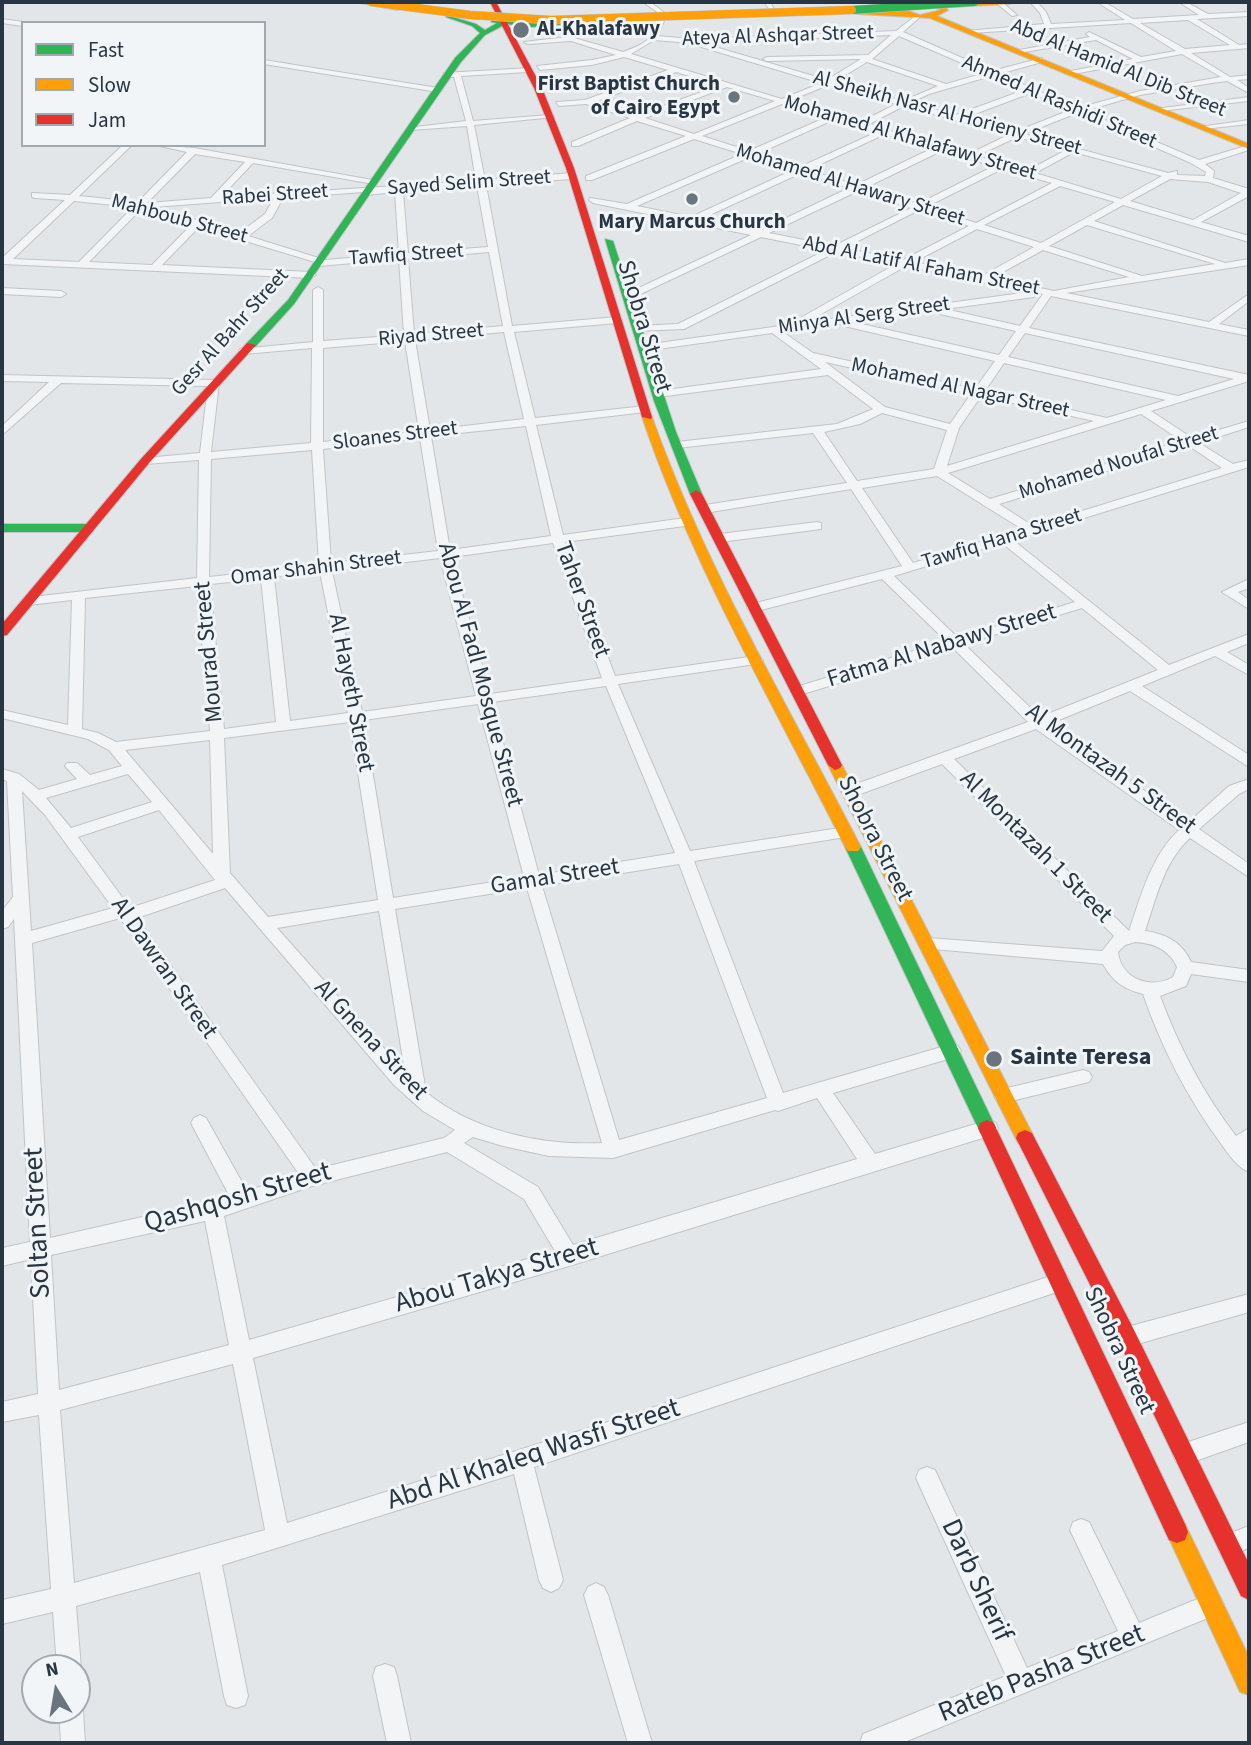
<!DOCTYPE html>
<style>
body{margin:0}
#map{position:relative;width:1251px;height:1745px;overflow:hidden;background:#e3e6e9;font-family:"Source Sans 3",sans-serif}
canvas{display:block}
.frame{position:absolute;inset:0;border:4px solid #283644;pointer-events:none}
.legend{position:absolute;left:21px;top:21px;width:245px;height:126px;box-sizing:border-box;background:#f1f5f8;border:2px solid #a1a9b0;margin:0;padding:9px 12px;list-style:none;font-size:21px;color:#283644}
.legend li{display:flex;align-items:center;gap:14px;height:35px}
.legend b{width:35px;border:2px solid #a1a9b0}
.north{position:absolute;left:21px;top:1654px;width:70px;height:70px;box-sizing:border-box;background:#f1f5f8;border:2px solid #a1a9b0;border-radius:50%;rotate:349deg;font-size:19px;font-weight:700;line-height:28px;text-align:center;color:#283644}
.north::after{content:'';display:block;margin:auto;width:24px;height:32px;background:#69747e;clip-path:polygon(50% 0,100% 100%,50% 72%,0 100%)}
</style>
<div id="map">
<canvas width="1251" height="1745"></canvas>
<div class="frame"></div>
<ul class="legend">
<li><b style="height:9px;background:#30b455"></b>Fast</li>
<li><b style="height:9px;background:#ff9f0a"></b>Slow</li>
<li><b style="height:9px;background:#e5322d"></b>Jam</li>
</ul>
<div class="north">N</div>
</div>
<script>
const context = document.querySelector('canvas').getContext('2d');
context.lineJoin = 'round';
function trace(path, color, width, dash) {
  context.strokeStyle = color;
  context.lineWidth = width;
  context.lineCap = dash ? 'butt' : 'round';
  context.setLineDash(dash || []);
  context.stroke(path);
}
function fill(path, color) {
  context.fillStyle = color;
  context.fill(path, 'evenodd');
}
function drawText(font, color, halo, rows, align = 'center') {
  context.font = font + ' "Source Sans 3",sans-serif';
  context.lineWidth = 6;
  context.setLineDash([]);
  context.textBaseline = 'middle';
  context.strokeStyle = halo;
  context.fillStyle = color;
  for (const [text, x, y, turn = 0] of rows) {
    context.save();
    context.translate(x, y);
    context.rotate((+turn || 0) * Math.PI / 180);
    context.textAlign = isNaN(turn) ? turn : align;
    if (halo) context.strokeText(text, 0, 0);
    context.fillText(text, 0, 0);
    context.restore();
  }
}
const street = new Path2D(`
 M643 2H650L665 13 660 14Z
 M764 2H770L775 11H771Z
 M995 2H1002L1017 15 1012 16Z
 M1030 2H1037L1046 12 1051 24 1125 20 1097 2H1104L1133 19 1199 15 1179 2H1186L1208 14 1249 12V16L1197 19 1239 45 1249 44V48L1191 53 1230 77 1249 75V79L1237 80 1249 88V93L1227 81 1212 83 1140 95 1084 111 1199 160 1249 145V150L1205 164 1214 171 1213 178 1249 189V196L1201 222 1249 236V242L1123 205 1094 221 1225 263 1249 259V265L1066 293 1209 322 1249 294V301L1219 324 1249 330V336L1051 296 1029 328 1249 375V381L1151 411 1192 438 1249 421V427L1199 443 1233 464 1249 460V467L1013 540 1169 665 1249 634V643L1227 652 1249 665V675L1215 656 1142 686 1249 755V767L1130 691 1049 724 1189 822 1229 786 1249 779V789L1239 794 1199 829 1249 864V877L1190 838C1164 861 1156 899 1145 931 1166 934 1182 942 1191 962L1249 970V982L1191 974 1186 986 1160 996C1179 1047 1203 1093 1236 1136L1249 1128V1172C1238 1168 1229 1155 1222 1145 1188 1099 1162 1049 1143 994 1124 989 1113 982 1103 964L922 948 920 944 922 940 928 938 1102 951 1114 936 942 764 855 796 850 797 843 792 845 788 1028 722 953 648 803 694H793L791 691 793 688 946 641 882 579 753 612 747 608 748 605 902 566 851 489 705 513 699 509 705 505 847 483 813 433 677 448 671 445 677 442 837 424 873 409 828 375 658 397 653 394 658 391 821 369 772 333 644 351 639 348 644 345 795 324V321L896 264 836 252 684 329 634 331 633 329 638 326 678 324 826 250 761 237 632 298H626V294L751 235 593 203 589 200 590 198 627 204 742 154 694 139 592 180H586V176L686 136 637 121 578 146H572V142L630 118 586 104 559 106 556 102 585 100 668 70 624 57 592 65 540 70 537 66 592 60 616 55 571 41 528 44 524 42 567 37 566 29 589 21 591 24 572 31 574 38 623 52C634 48 647 43 653 34 657 28 656 23 661 19L664 21 658 36 691 39 896 31 918 14 920 17 903 32 992 71 1042 58V62L999 74 1078 108 1140 91 1221 77 1182 54 1068 75 1071 71 1133 59 1096 40 1018 53 1014 51 1090 37 1086 34 1089 32 1141 57 1176 51 1131 23 970 33 967 31 1044 24 1040 13ZM1188 20 1230 45 1185 49 1140 23ZM891 35 868 55 767 57 763 59 767 61 861 59 827 80 705 44 698 46 821 83 782 99 631 54 654 40 691 43ZM899 36 985 73 946 84 872 59ZM867 62 938 86 903 101 834 82ZM676 72 720 85 637 116 594 102ZM991 76 1024 90 956 115 910 103 929 94ZM828 85 896 104 861 122 789 101ZM727 87 775 101 694 134 645 118ZM1031 93 1070 110 1015 132 964 118ZM782 104 827 117 749 151 702 136ZM904 106 1008 135 969 154 890 131V128L869 124ZM1077 113 1191 163 1206 172 1205 176 1177 175V171L1168 173 1079 149V146L1072 147 1024 134ZM835 119 877 132 800 167 757 154ZM885 134 933 148 856 185 808 170ZM1017 137 1066 150 1027 171 977 156ZM941 151 994 166 918 204 865 188ZM1074 152 1162 176 1121 199 1035 173ZM750 157 793 170 691 217 637 206ZM1002 169 1052 183 976 223 926 207ZM801 173 849 188 759 231 701 219ZM1170 179 1208 182 1241 193 1193 220 1130 201ZM1060 186 1115 202 1041 243 984 225ZM858 191 911 208 834 246 769 233ZM919 210 969 226 903 260 844 248ZM1087 225 1215 264 1142 276 1049 246ZM977 229 1034 247 982 276 914 262ZM1043 250 1129 277 1054 291 992 278ZM906 266 1030 292 807 322ZM1038 293 1043 294 1020 326 945 309 1034 297ZM935 311 940 314 1016 331 999 355 853 322ZM840 324 844 326 995 361 975 389 813 353 783 332ZM1025 333 1234 379 1178 396 1008 357ZM825 362 971 394 950 424 885 407ZM1004 363 1166 400 1107 418 985 391ZM981 396 1094 421 947 466 959 428ZM882 413 947 430 934 469 857 481 824 432 860 424ZM1141 414 1182 441 990 499 948 473ZM1189 446 1222 468 1033 526 999 504ZM937 476 1022 529 913 563 862 488ZM1002 543 1075 602 958 638 894 576ZM1082 608 1158 670 1040 717 964 644ZM1036 729 1179 830C1151 856 1141 896 1129 931L954 759ZM1135 942C1153 943 1169 949 1177 967L1173 977C1151 990 1121 979 1118 952L1125 945Z
 M2 19 23 22 26 23H23V26L2 23Z
 M264 60 438 88 442 90 438 92 264 64Z
 M531 68 528 72 461 76 473 121 550 115 554 117 474 125 485 180 572 173 576 176 572 179 486 185 512 326 617 317 622 320 617 323 514 332 535 418 645 406 650 409 645 412 536 425 563 535 685 518 691 522 685 526 565 542 615 676 756 656 763 660 756 664 618 684 690 851 846 827 854 832 846 837 694 861 783 1093 952 1044 958 1046 961 1051 958 1056 833 1093 875 1154 989 1120 996 1123 998 1128 996 1133 989 1136 569 1266 253 1358 287 1523 630 1415 1060 1273 1067 1276 1070 1282 1067 1288 1060 1291 534 1467 563 1580 559 1588 551 1592 543 1588 539 1580 514 1474 222 1565 248 1696 245 1705 236 1708 227 1705 224 1696 200 1572 76 1606 81 1668 77 1677V1668H57L53 1612 2 1624V1600L51 1589 39 1415 2 1422V1402L38 1394 31 1259 2 1266V1248L30 1242 14 919 8 927 2 929V911L13 897 7 781 2 779V769L19 774 39 790 77 779 65 766 67 763H77L90 775 122 766 109 750 88 739 2 718V710L68 725 72 600 29 605 23 601 24 598 197 578 199 460 145 464 139 461 145 458 200 453 208 386 61 383 2 435V426L49 382 2 381V375L214 380 219 383 211 452 311 443 312 348 244 354 239 351 240 349 313 342V290L318 287 323 290V341L404 335 399 259 319 266 315 262 199 227 162 265 311 272 316 275 311 278 2 264V258L65 200 35 198 32 197V193L70 195 123 145H132L79 196 138 202 187 152 155 145 194 148 378 181 374 184 253 163 221 197 476 181 467 126 411 130 407 128 466 121 454 77H444V73ZM195 154 245 162 211 198 147 203ZM477 186 488 247 408 253 403 192ZM363 192 367 195 395 192 399 254 325 260 248 236 272 218 283 198ZM274 198 265 214 239 233 153 207ZM74 201 133 207 79 262 13 259ZM141 209 192 224 152 265 89 262ZM489 252 503 326 414 334 408 259ZM504 332 524 419 430 430 415 340ZM405 341 419 431 323 442V348ZM526 426 551 536 450 550 431 436ZM420 438 438 551 331 563 323 449ZM312 450 319 565 209 577 211 459ZM553 543 602 678 490 694 452 557ZM440 558 476 696 362 712 332 571ZM320 572 348 713 290 721 274 577ZM261 579 276 722 224 729 210 584ZM197 586 210 731 116 742 98 733 82 729 85 598ZM606 686 675 853 539 875 492 702ZM478 704 524 877 393 898 364 720ZM350 722 378 900 268 917 230 873 224 738ZM210 740 213 854 125 750ZM128 774 152 802 71 828 46 798ZM22 791 45 815 113 908 31 931ZM159 810 215 880 130 908 78 837ZM679 864 767 1098 619 1140 542 886ZM225 888 394 1085 423 1111 455 1130 444 1138 316 1169 137 918ZM527 888 602 1143C542 1146 472 1131 426 1092L395 909ZM379 911 405 1072 277 928ZM120 918 299 1174 247 1191 206 1118 200 1115 194 1118 191 1123 230 1197 50 1238 32 943ZM817 1098 857 1159 573 1245 538 1187 464 1143 473 1137 503 1146 549 1156 613 1158 775 1110 778 1111ZM447 1152 524 1199 555 1251 249 1340 224 1216 312 1186ZM205 1221 229 1345 59 1390 51 1255ZM233 1364 265 1530 74 1583 60 1410Z
 M1249 97V101L1159 111 1155 109Z
 M1249 120V124L1203 129 1199 127Z
 M2 288 61 291 66 294 61 297 2 294Z
 M817 522 821 523V529L720 542 714 538 720 534Z
 M1249 579V588L1238 592 1249 600V609L1222 592Z
 M1083 1070 1089 1072 1092 1077 1089 1082 1003 1103 997 1101 994 1096 997 1091 1003 1089Z
 M1249 1294V1312L1127 1347 1120 1344 1117 1337 1120 1330 1127 1327Z
 M1249 1422V1442L1184 1465 1176 1462 1173 1454 1176 1446Z
 M927 1467 935 1470 1027 1668 1118 1631 1070 1530 1073 1522 1081 1519 1089 1522 1139 1623 1212 1593 1220 1597 1224 1605 1220 1613 902 1743H860L863 1734 1006 1676 916 1478 919 1470Z
 M1249 1526V1548L1228 1556 1220 1553 1217 1545 1220 1537Z
 M596 1583 604 1587 608 1595 652 1743H628L584 1595 588 1587Z
 M385 1664 394 1667 397 1676 411 1743H387L373 1676 376 1667Z
 M77 1700 83 1710 85 1743H61L59 1710H77Z`);
const fast = new Path2D(`
 M446 15 476 24 485 30 497 23 491 22 493 19 579 24 531 27 506 24 485 35 461 62 294 304 255 347H247V343L288 300 455 58 480 33 472 26 446 17Z
 M605 239 613 241 676 432 702 494 700 496 696 498 690 494 654 401Z
 M2 524H88L94 528 88 532H2Z
 M853 842 861 847 996 1128 994 1133 987 1136 980 1133 978 1128 845 847Z`);
const slow = new Path2D(`
 M355 2 401 8 398 10Z
 M899 2 904 3 900 8 920 15 941 10 922 2 942 4 948 10 937 16 1249 144V149L930 18 857 14 895 11 893 9Z
 M1013 2 1010 4 948 7 945 5Z
 M643 415 652 417C706 569 788 705 861 847L858 851H848L845 847C774 705 693 568 642 417Z
 M835 760 842 765 1032 1133 1034 1138 1032 1143 1025 1146 1018 1143 828 765Z
 M1177 1521 1185 1524 1249 1657V1695L1240 1692 1166 1532 1169 1524Z`);
const jam = new Path2D(`
 M490 2H496L542 88 574 168 652 417 651 419 642 417 566 168 534 88Z
 M247 343 256 345 149 463 7 635 2 636V624L141 459Z
 M696 490 702 494 842 765 840 768 835 770 828 765 690 494Z
 M987 1120 994 1123 996 1128 1185 1524 1188 1532 1185 1540 1177 1543 1169 1540 978 1128 980 1123Z
 M1025 1130 1032 1133 1134 1330 1249 1564V1600L1241 1596 1120 1344 1016 1138 1018 1133Z`);
trace(street, '#c1c4c7', 2);
trace(fast, '#c1c4c7', 2);
trace(slow, '#c1c4c7', 2);
trace(jam, '#c1c4c7', 2);
fill(street, '#f3f4f5');
fill(fast, '#30b455');
fill(slow, '#ff9f0a');
fill(jam, '#e5322d');
const fastBridge = new Path2D(`
 M852 10 974 2`);
const slowBridge = new Path2D(`
 M371 2 470 15 551 20 852 10`);
trace(fastBridge, '#bfc3c7', 9, []);
trace(slowBridge, '#bfc3c7', 9, []);
trace(fastBridge, '#30b455', 8);
trace(slowBridge, '#ff9f0a', 8);
for (const [x, y, r, color] of [
 [521,30,9,"#69747e"],
 [734,97,7,"#69747e"],
 [692,199,7,"#69747e"],
 [994,1059,9,"#69747e"]
]) {
  const dot = new Path2D();
  dot.arc(x, y, r, 0, 2 * Math.PI);
  context.fillStyle = color;
  context.fill(dot);
  trace(dot, '#f1f5f8', 2.5);
}
drawText('bold 21px', '#283644', '#f1f5f8', [
 ["Al-Khalafawy",537,30],
 ["First Baptist Church",720,85,"right"],
 ["of Cairo Egypt",720,109,"right"],
 ["Mary Marcus Church",692,223,"center"]
], 'left');
drawText('21px', '#283644', '#f1f5f8', [
 ["Ateya Al Ashqar Street",778,37,-2],
 ["Abd Al Hamid Al Dib Street",1118,69,22],
 ["Ahmed Al Rashidi Street",1059,103,23],
 ["Al Sheikh Nasr Al Horieny Street",947,114,15],
 ["Mohamed Al Khalafawy Street",910,139,16],
 ["Sayed Selim Street",469,184,-4],
 ["Mohamed Al Hawary Street",850,186,17],
 ["Rabei Street",275,196,-4],
 ["Mahboub Street",179,220,15],
 ["Tawfiq Street",406,256,-4],
 ["Abd Al Latif Al Faham Street",921,267,11],
 ["Minya Al Serg Street",864,317,-8],
 ["Gesr Al Bahr Street",231,333,-48],
 ["Riyad Street",431,336,-5],
 ["Mohamed Al Nagar Street",960,389,12],
 ["Sloanes Street",395,437,-7],
 ["Mohamed Noufal Street",1119,464,-17],
 ["Tawfiq Hana Street",1002,540,-17],
 ["Omar Shahin Street",316,569,-7]
]);
drawText('24px', '#283644', '#f1f5f8', [
 ["Shobra Street",643,327,73],
 ["Taher Street",581,600,70],
 ["Fatma Al Nabawy Street",942,647,-17],
 ["Mourad Street",210,652,-95],
 ["Abou Al Fadl Mosque Street",479,675,75],
 ["Al Hayeth Street",350,693,79],
 ["Al Montazah 5 Street",1110,770,36],
 ["Shobra Street",874,839,63],
 ["Al Montazah 1 Street",1035,848,45],
 ["Gamal Street",555,878,-9],
 ["Al Dawran Street",163,969,55],
 ["Al Gnena Street",370,1041,47],
 ["Shobra Street",1118,1351,65]
]);
drawText('bold 24px', '#283644', '#f1f5f8', [
 ["Sainte Teresa",1010,1059]
], 'left');
drawText('28px', '#283644', '#f1f5f8', [
 ["Qashqosh Street",238,1199,-16],
 ["Soltan Street",39,1223,-93],
 ["Abou Takya Street",497,1277,-16],
 ["Abd Al Khaleq Wasfi Street",534,1456,-18],
 ["Darb Sherif",975,1581,65],
 ["Rateb Pasha Street",1042,1675,-22]
]);
</script>
